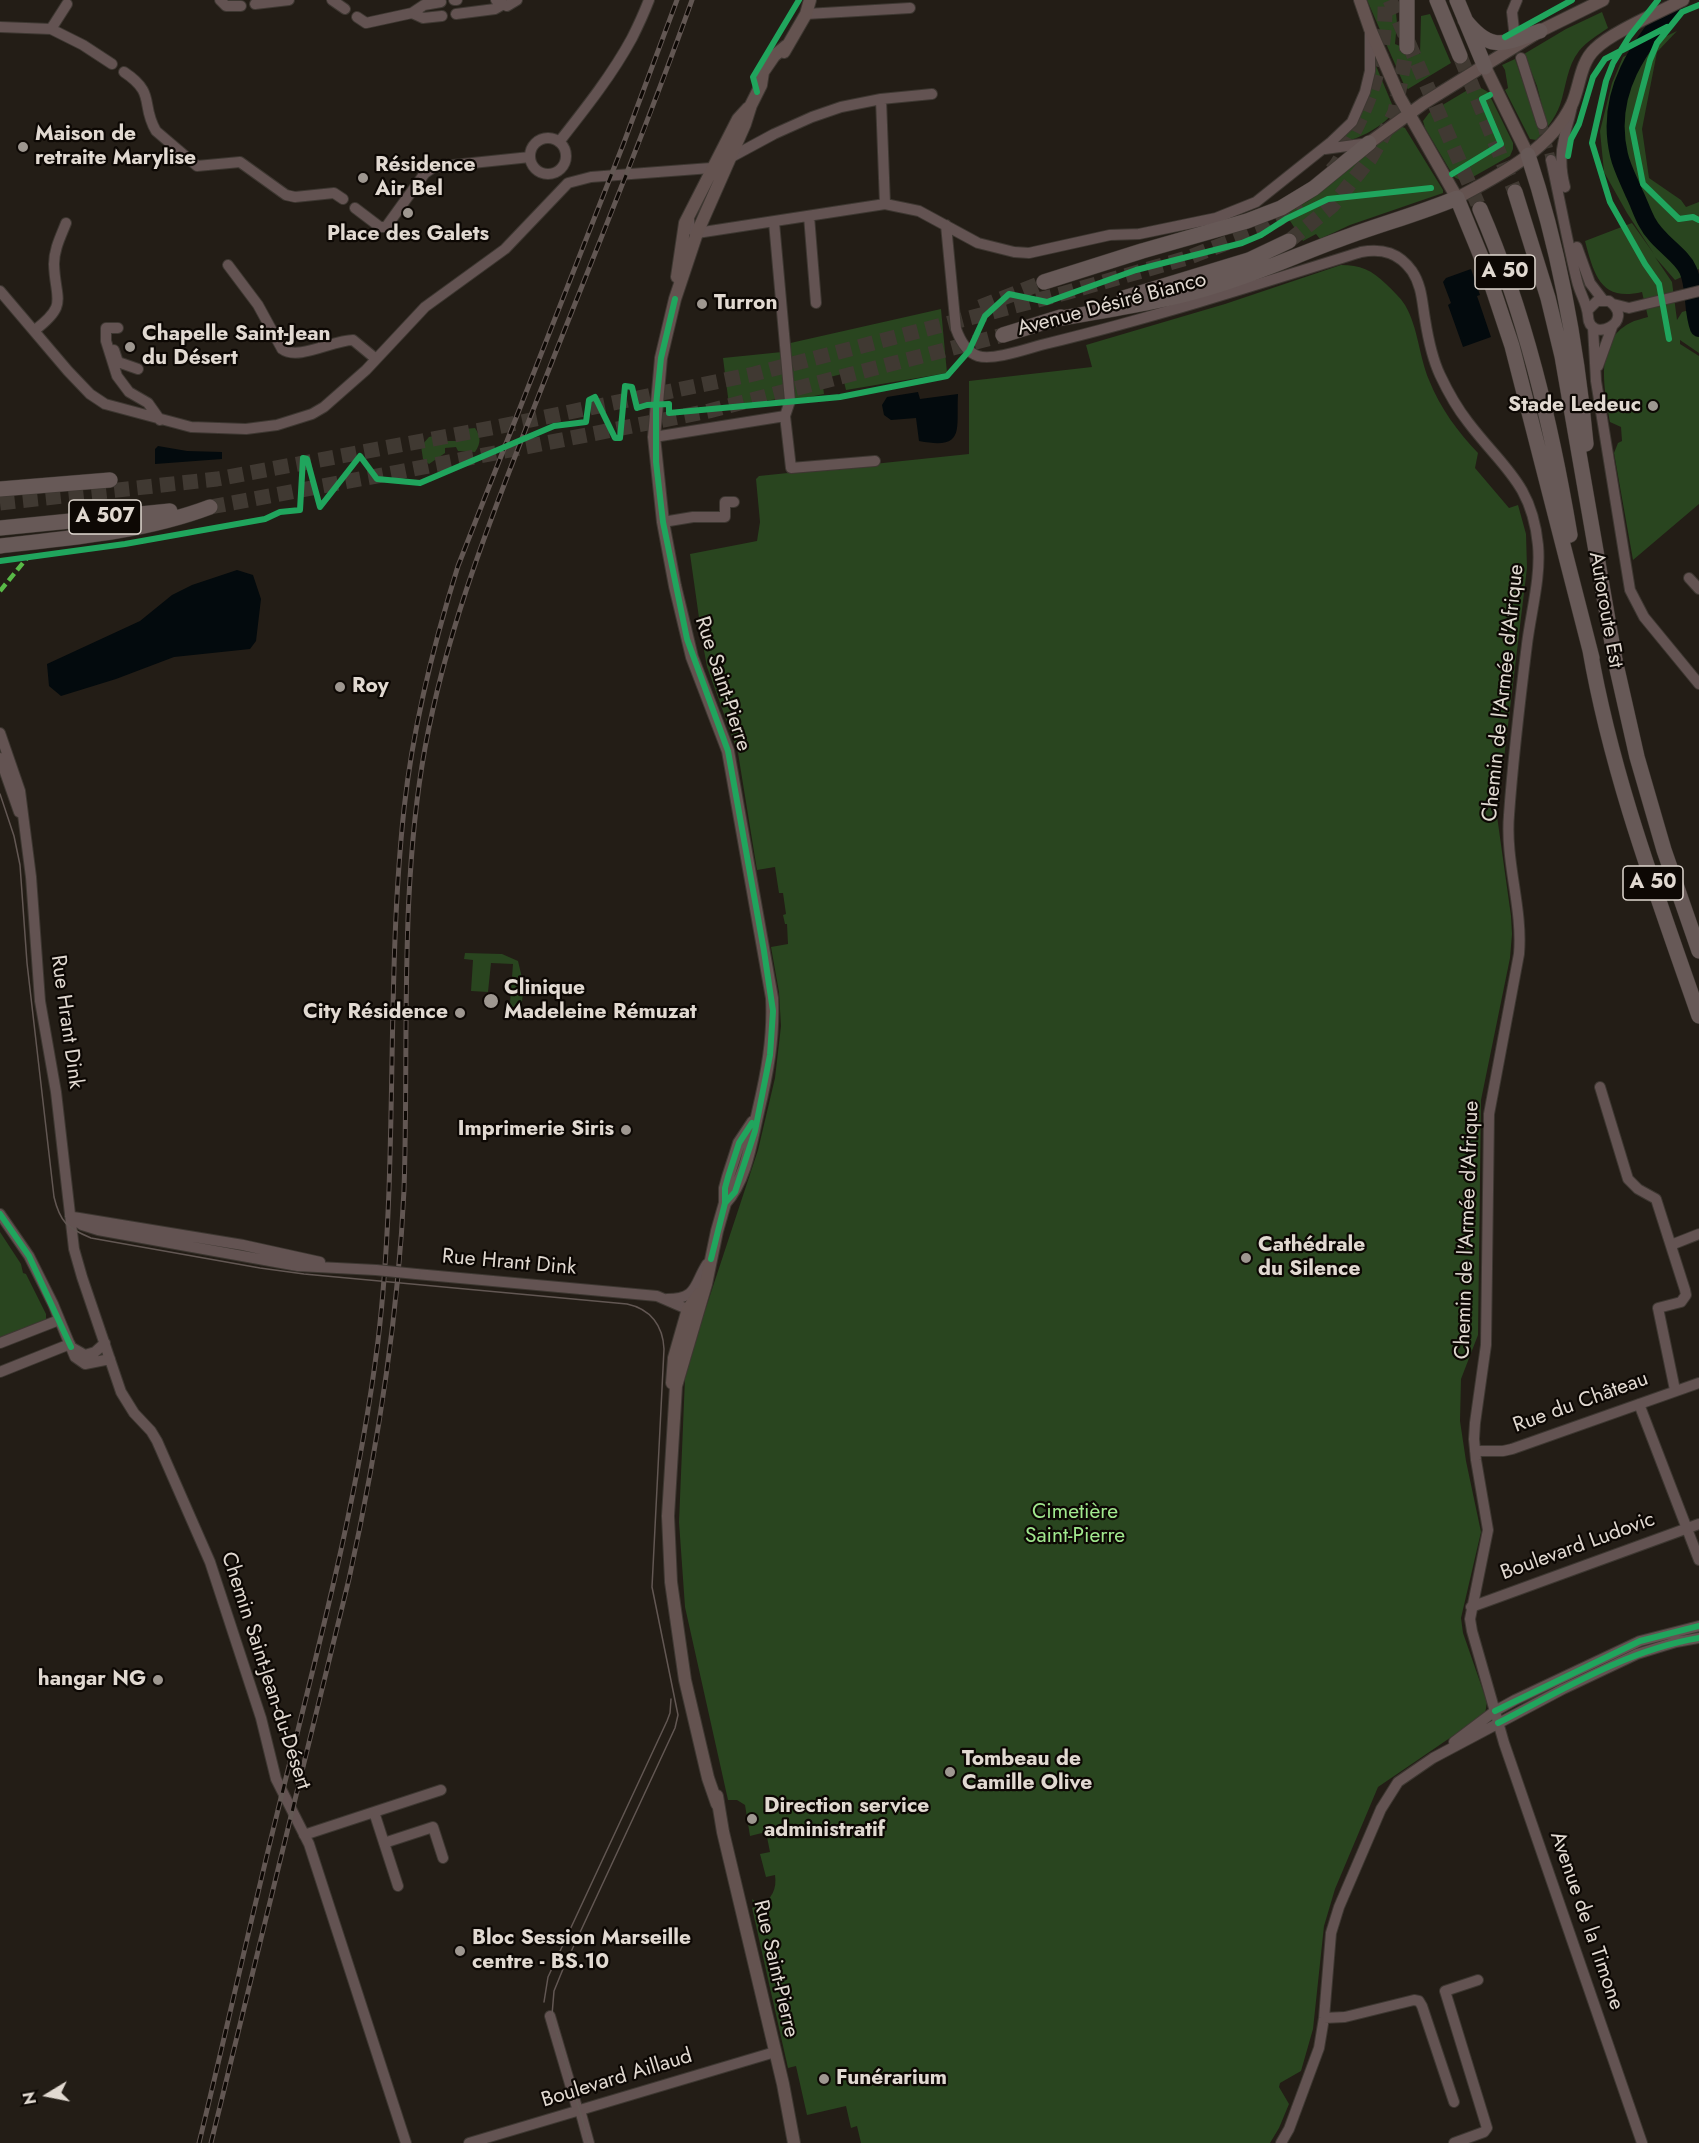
<!DOCTYPE html>
<meta charset="utf-8">
<style>
body{margin:0}
#map{position:relative;width:1699px;height:2143px;overflow:hidden;background:#231d16;font-family:Jost,sans-serif}
canvas{display:block}
.north{position:absolute;left:18px;top:2065px;width:60px;height:60px;-webkit-text-stroke:4px #0d0804;paint-order:stroke;rotate:260deg;font-size:16px;font-weight:700;line-height:24px;text-align:center;color:#e1d9d1}
.north::after{content:'';display:block;margin:auto;width:21px;height:27px;background:#e1d9d1;clip-path:polygon(50% 0,100% 100%,50% 72%,0 100%)}
</style>
<div id="map">
<canvas width="1699" height="2143"></canvas>
<div class="north">N</div>
</div>
<script>
const context = document.querySelector('canvas').getContext('2d');
context.lineJoin = 'round';
function fill(path, color) {
  context.fillStyle = color;
  context.fill(path, 'evenodd');
}
function trace(path, color, width, dash) {
  context.strokeStyle = color;
  context.lineWidth = width;
  context.lineCap = dash ? 'butt' : 'round';
  context.setLineDash(dash || []);
  context.stroke(path);
}
function drawText(font, color, halo, rows, align = 'center') {
  context.font = font + ' Jost,sans-serif';
  context.lineWidth = 4.5;
  context.setLineDash([]);
  context.textBaseline = 'middle';
  context.strokeStyle = halo;
  context.fillStyle = color;
  for (const [text, x, y, turn = 0] of rows) {
    context.save();
    context.translate(x, y);
    context.rotate((+turn || 0) * Math.PI / 180);
    context.textAlign = isNaN(turn) ? turn : align;
    if (halo) context.strokeText(text, 0, 0);
    context.fillText(text, 0, 0);
    context.restore();
  }
}
fill(new Path2D(`
 M1367 0H1391L1395 3 1397 23 1395 44 1420 54 1421 16 1430 14 1451 63 1408 89 1405 87Z
 M1602 12 1608 28C1598 35 1587 41 1579 51 1567 66 1566 87 1560 105 1555 119 1546 129 1536 140L1530 139 1505 90 1508 88 1505 70 1502 65 1515 59 1539 128 1546 122 1537 86 1524 54 1566 29Z
 M1677 31 1657 52 1642 129 1649 178 1681 200 1686 207 1699 202V269L1675 280 1655 257 1672 282 1677 320 1682 312 1699 307V353L1680 340V344L1699 356V504L1633 560 1614 453 1618 443 1622 441 1621 427 1610 422C1605 390 1593 342 1630 323 1635 320 1642 319 1648 317L1642 292C1601 302 1594 275 1585 241L1632 223 1654 254 1627 213 1604 172 1600 131 1612 83 1623 57Z
 M1374 61 1394 109 1393 113C1381 128 1356 141 1337 143Z
 M1476 85 1488 92 1513 143V149L1510 156 1464 182 1454 177 1425 128 1423 121 1429 113Z
 M1400 126 1405 128 1443 190V193L1350 225 1320 239 1316 234 1303 241 1285 213 1308 201Z
 M1341 265C1360 265 1372 270 1386 284 1393 291 1400 297 1405 305 1418 327 1419 356 1429 380 1440 408 1458 432 1478 453L1475 468 1509 508 1518 505 1526 534 1527 568 1497 816 1511 916 1512 934 1510 958 1481 1100 1478 1335 1461 1379 1460 1421 1466 1461 1481 1532 1461 1618 1463 1633 1487 1702 1485 1714 1378 1787 1335 1889 1324 1926 1313 2029 1301 2071 1280 2083 1279 2087 1289 2104 1279 2128 1270 2143H861L857 2126 851 2128 846 2106 807 2115 796 2066 788 2068 752 1908 754 1907 752 1899 761 1906C772 1898 777 1889 775 1875L766 1877 760 1854 770 1852 766 1832 750 1836 745 1805 737 1800H728L685 1607 679 1522 685 1378 689 1359 758 1150 775 1078 781 1026 779 992 771 947 788 944 787 924H785L783 915 786 914 783 893H779L775 867 757 870 738 753 707 667 702 639 690 554 757 541 760 522 756 479 759 476 969 454V381L1092 367 1086 345 1225 304Z
 M941 309 947 373 846 390 842 374 822 379 824 394 794 400 786 344Z
 M782 352 787 398 729 405 723 358Z
 M475 428C481 437 481 443 475 452L458 451 456 447 445 448V453L429 464 423 459 421 446 429 437 438 435 444 441H457L459 433 465 429Z
 M465 953 502 954 518 961 524 986 520 1017 509 1016 513 964 491 963 488 992 471 991 473 960 464 959Z
 M0 1232 21 1264 23 1273 26 1274 46 1314V1321L0 1338Z`), '#29451f');
fill(new Path2D(`
 M1471 269 1480 295 1477 296 1491 337 1463 347 1448 305 1451 303 1443 282 1446 278Z
 M918 392 920 399 958 394C956 430 966 450 919 441L916 418 891 420 884 415 882 405 887 397Z
 M158 446 187 451 222 452V459L155 464V449Z
 M237 570 253 575 261 599 256 641 250 649 174 657 116 679 61 696 49 686 47 664 140 621 172 595 192 585Z`), '#030a0d');
trace(new Path2D(`
 M1678 0C1640 46 1604 91 1619 155 1622 168 1629 181 1634 193 1639 203 1642 213 1647 222 1657 242 1681 254 1688 270 1696 288 1692 310 1699 328`), '#030a0d', 18);
trace(new Path2D(`
 M1542 124 1551 160`), '#403932', 10, [10, 5]);
trace(new Path2D(`
 M1390 0 1480 209
 M1460 56 1515 192
 M1331 171C1339 164 1343 153 1348 143 1374 96 1386 53 1385 0
 M1289 241 1332 206 1370 159 1382 138 1395 112 1407 47
 M980 307 1044 282
 M0 503 217 479 497 427 754 374 1065 293 1187 258 1258 231 1280 218 1300 203
 M210 507 398 472 709 411 1003 335`), '#403932', 15, [15, 8]);
const minor = new Path2D(`
 M220 0 226 6H241
 M332 0 345 9
 M454 0H457
 M496 0 507 6 517 0
 M255 4 289 0
 M412 13 423 18 442 16
 M456 14 495 9 502 5
 M806 14 910 8
 M357 17 366 23 412 13 424 5 441 2
 M0 27 51 29 83 45 112 64
 M51 29 67 4
 M1514 30 1512 12 1517 0
 M1521 58 1542 124
 M124 72C157 94 140 104 156 131L197 166 240 162 286 195 295 197 334 193 343 199
 M881 99 885 204
 M530 156a18 18 0 1 1 36 0a18 18 0 1 1-36 0Z
 M559 142C585 109 612 75 632 38 638 26 644 13 649 0
 M1325 149 1369 143
 M1551 160C1560 200 1567 241 1577 281 1580 294 1587 303 1588 316 1589 345 1638 322 1609 301H1597L1588 310
 M1565 187C1561 172 1560 155 1564 139 1566 127 1570 118 1572 106
 M355 208 380 227H386L425 173 434 167 530 157
 M689 215C689 223 689 230 697 233L885 204 919 211 978 243 1014 252 1029 253 1110 235 1139 234 1216 218 1256 202 1330 143 1352 122 1365 92 1370 71V29
 M809 216 816 303
 M774 222 790 401 785 416 791 468 875 461
 M946 225 956 329C960 340 966 352 978 356 994 361 1029 348 1045 344 1152 318 1256 285 1361 252 1383 248 1399 253 1412 271 1422 286 1422 302 1425 319 1428 338 1432 358 1440 375 1448 392 1457 408 1468 422 1502 467 1532 483 1538 545 1541 577 1531 612 1527 644 1520 700 1513 758 1509 815 1505 862 1523 908 1519 954L1489 1114 1486 1345 1475 1423 1474 1439 1476 1460 1488 1530 1470 1619 1472 1631 1504 1743 1642 2143
 M1577 247 1590 283 1603 300
 M228 265 258 305 282 349C298 361 333 340 353 340L376 359
 M0 291 68 371 90 394 105 404 191 427 246 429 277 425 312 414 324 407 366 370 425 307 505 249 568 183 591 177 711 168 774 134 812 117 841 107 881 99 932 94
 M1613 304 1629 308 1699 291
 M1593 327 1596 381 1630 590 1644 617 1699 684
 M118 328H106V341L117 376 129 392 148 403 160 420
 M35 330C69 304 55 300 54 264 54 249 61 236 66 223
 M114 350 118 362 138 369
 M1598 366 1612 327
 M654 437 785 416
 M663 522 693 517H725V502H734
 M1689 578 1699 589
 M0 733 20 791 31 877 40 1001 56 1092 74 1249 82 1277 121 1392 134 1413 151 1431 157 1441 210 1562 261 1718 276 1779 309 1844 406 2143
 M0 758 19 812
 M1600 1087 1628 1179 1638 1189 1656 1199 1685 1290 1686 1295 1681 1302 1658 1308 1675 1390
 M0 1214 29 1256 53 1304 75 1357 85 1364 110 1359
 M70 1216 82 1225 98 1230 298 1266 376 1270
 M73 1217 243 1245 320 1262
 M1671 1245 1699 1234
 M416 1274 657 1296 694 1312
 M667 1299C698 1299 694 1284 707 1264
 M0 1343 59 1320
 M71 1347 85 1355 95 1352 105 1343
 M0 1372 70 1344
 M1639 1404 1699 1560
 M1475 1451H1503L1512 1449 1699 1383
 M1471 1607 1699 1524
 M1454 1742 1495 1711 1515 1700 1640 1641 1699 1626
 M374 1812 398 1886
 M304 1835 441 1790
 M384 1843 433 1827 443 1858
 M550 2016 578 2111
 M1324 2018 1345 2017 1414 2000 1419 2001 1422 2006 1454 2102
 M580 2110 589 2143
 M469 2143 775 2052
 M1281 2143 1289 2129 1319 2048 1324 2018 1331 1933 1339 1907 1381 1809 1398 1782 1433 1758 1563 1689 1637 1654 1676 1642 1699 1638
 M1454 2143 1484 2132 1487 2128 1445 1991 1478 1980`);
const major = new Path2D(`
 M1360 0 1370 29 1400 98 1457 198C1500 175 1550 150 1572 104 1580 86 1580 63 1595 49 1612 32 1660 12 1683 0
 M784 52 806 14 810 0
 M1485 67 1528 155
 M1369 143 1424 103 1540 31 1603 0
 M677 277 685 223 738 119 748 108
 M725 1203C746 1180 751 1142 758 1112 767 1074 774 1038 772 998L728 751 692 657 675 586 663 522 654 437 661 358 675 299 697 233 745 124 751 105 761 85 763 72 774 56 786 46
 M672 1383 674 1358 688 1309 699 1294
 M717 1796 723 1832 783 2084 794 2143
 M717 1804 708 1778 685 1680 671 1582 668 1516 676 1386 706 1284 717 1231 725 1203V1188L728 1177 739 1143 753 1122`);
const highway = new Path2D(`
 M1407 0V47
 M1437 0 1460 56
 M1457 0 1485 67
 M1465 20C1492 54 1504 43 1540 31
 M1528 155C1559 248 1577 347 1586 444
 M1515 192 1548 298 1562 356 1615 660 1637 757 1664 850 1699 951
 M1480 209C1525 313 1551 423 1570 535
 M1044 282 1142 251 1247 221 1281 208 1314 188 1369 143
 M1124 298 1249 260 1289 241
 M1051 320C1107 310 1166 302 1221 284 1264 271 1306 251 1349 236 1385 223 1421 213 1457 198L1487 271 1512 346 1592 658
 M1003 335 1061 317
 M0 489 110 480
 M0 528 170 511
 M0 546C70 538 144 532 210 507
 M1590 650C1612 776 1657 895 1699 1016`);
trace(minor, '#3d3731', 12);
trace(major, '#3d3731', 14);
trace(highway, '#3d3731', 16);
trace(minor, '#635352', 10);
trace(major, '#645350', 12);
trace(highway, '#675957', 15);
trace(new Path2D(`
 M0 794 14 836 20 865 27 963 54 1197C60 1222 67 1228 91 1238L260 1268 304 1274 627 1304C651 1309 663 1326 664 1349L652 1587 678 1715 675 1728 563 1969 554 1991 552 2015 589 2143
 M544 2002 548 1977 667 1721 670 1713 671 1699`), '#625753', 1.5);
const rail = new Path2D(`
 M199 2143C226 2033 250 1923 277 1814 316 1657 358 1501 378 1341 399 1164 385 986 404 809 413 726 433 646 458 566L623 145 677 0
 M211 2143 349 1579C377 1451 398 1321 404 1190 409 1045 399 891 425 748 445 639 483 538 523 436 579 290 640 147 692 0`);
trace(rail, '#625753', 5);
trace(rail, '#0d0804', 3, [9]);
const minorBridge = new Path2D(`
 M376 1270 416 1274`);
trace(minorBridge, '#3d3731', 12, []);
trace(minorBridge, '#635352', 10);
trace(new Path2D(`
 M0 591 27 558`), '#58b947', 4.5, [9, 4.5]);
trace(new Path2D(`
 M1658 0 1629 37 1613 63 1606 81 1592 143 1610 202 1645 264 1659 284 1669 339
 M1699 5 1682 12 1657 43 1650 60 1632 128 1643 184 1679 219 1693 217 1699 220
 M1505 37 1572 0
 M757 92 753 77 799 0
 M1568 156 1571 139 1579 124 1593 77 1605 59 1667 27
 M1452 174 1501 144 1482 99 1490 95
 M675 299 661 358 656 405V462L663 522 687 639 728 751 764 951 773 1011 770 1055 755 1131 735 1192 725 1203
 M0 561 125 544 265 519 280 512 300 510 303 458 307 459 320 507 360 456 377 479 420 483 554 426 586 422 589 400 595 397 615 438H620L625 386 632 387 637 408 647 405 669 404V413L840 397 947 376 969 351 985 316 1009 294 1047 302 1136 270 1242 243 1261 235 1286 219 1328 199 1431 188
 M0 1214 29 1256 71 1347
 M711 1259 725 1203V1188L728 1177 739 1143 752 1123
 M1495 1711 1640 1641 1699 1626
 M1498 1723C1562 1690 1627 1650 1699 1638`), '#20a55d', 6);
for (const [x, y, r, color] of [
 [23,147,6,"#9e9790"],
 [363,178,6,"#9e9790"],
 [408,213,6,"#9e9790"],
 [702,304,6,"#9e9790"],
 [130,347,6,"#9e9790"],
 [1653,406,6,"#9e9790"],
 [340,687,6,"#9e9790"],
 [491,1001,8,"#9e9790"],
 [460,1013,6,"#9e9790"],
 [626,1130,6,"#9e9790"],
 [1246,1258,6,"#9e9790"],
 [158,1680,6,"#9e9790"],
 [950,1772,6,"#9e9790"],
 [752,1819,6,"#9e9790"],
 [460,1951,6,"#9e9790"],
 [824,2079,6,"#9e9790"]
]) {
  const dot = new Path2D();
  dot.arc(x, y, r, 0, 2 * Math.PI);
  context.fillStyle = color;
  context.fill(dot);
  trace(dot, '#0d0804', 2);
}
for (const [x, y, w] of [
 [1505,272,60],
 [105,517,72],
 [1653,883,60]
]) {
  const box = new Path2D();
  box.roundRect(x - w / 2, y - 17, w, 34, 4.5);
  context.fillStyle = '#0d0804';
  context.fill(box);
  trace(box, '#e1d9d1', 1.5);
}
drawText('bold 20px', '#e1d9d1', null, [
 ["A 50",1505,272],
 ["A 507",105,517],
 ["A 50",1653,883]
]);
drawText('bold 21px', '#e1d9d1', '#0d0804', [
 ["Maison de",35,135],
 ["retraite Marylise",35,159],
 ["Résidence",375,166],
 ["Air Bel",375,190],
 ["Place des Galets",408,235,"center"],
 ["Turron",714,304],
 ["Chapelle Saint-Jean",142,335],
 ["du Désert",142,359],
 ["Stade Ledeuc",1641,406,"right"],
 ["Roy",352,687],
 ["Clinique",504,989],
 ["Madeleine Rémuzat",504,1013],
 ["City Résidence",448,1013,"right"],
 ["Imprimerie Siris",614,1130,"right"],
 ["Cathédrale",1258,1246],
 ["du Silence",1258,1270],
 ["hangar NG",146,1680,"right"],
 ["Tombeau de",962,1760],
 ["Camille Olive",962,1784],
 ["Direction service",764,1807],
 ["administratif",764,1831],
 ["Bloc Session Marseille",472,1939],
 ["centre - BS.10",472,1963],
 ["Funérarium",836,2079]
], 'left');
drawText('21px', '#e1d9d1', '#0d0804', [
 ["Avenue Désiré Bianco",1112,305,-15],
 ["Autoroute Est",1605,610,80],
 ["Rue Saint-Pierre",722,684,72],
 ["Chemin de l'Armée d'Afrique",1504,693,-84],
 ["Rue Hrant Dink",66,1022,82],
 ["Chemin de l'Armée d'Afrique",1468,1230,-88],
 ["Rue Hrant Dink",509,1263,5],
 ["Rue du Château",1581,1403,-20],
 ["Boulevard Ludovic",1578,1547,-20],
 ["Chemin Saint-Jean-du-Désert",265,1671,72],
 ["Avenue de la Timone",1586,1921,71],
 ["Rue Saint-Pierre",775,1969,77],
 ["Boulevard Aillaud",617,2079,-17]
]);
drawText('21px', '#a1e88e', '#0d0804', [
 ["Cimetière",1075,1513],
 ["Saint-Pierre",1075,1537]
]);
</script>
